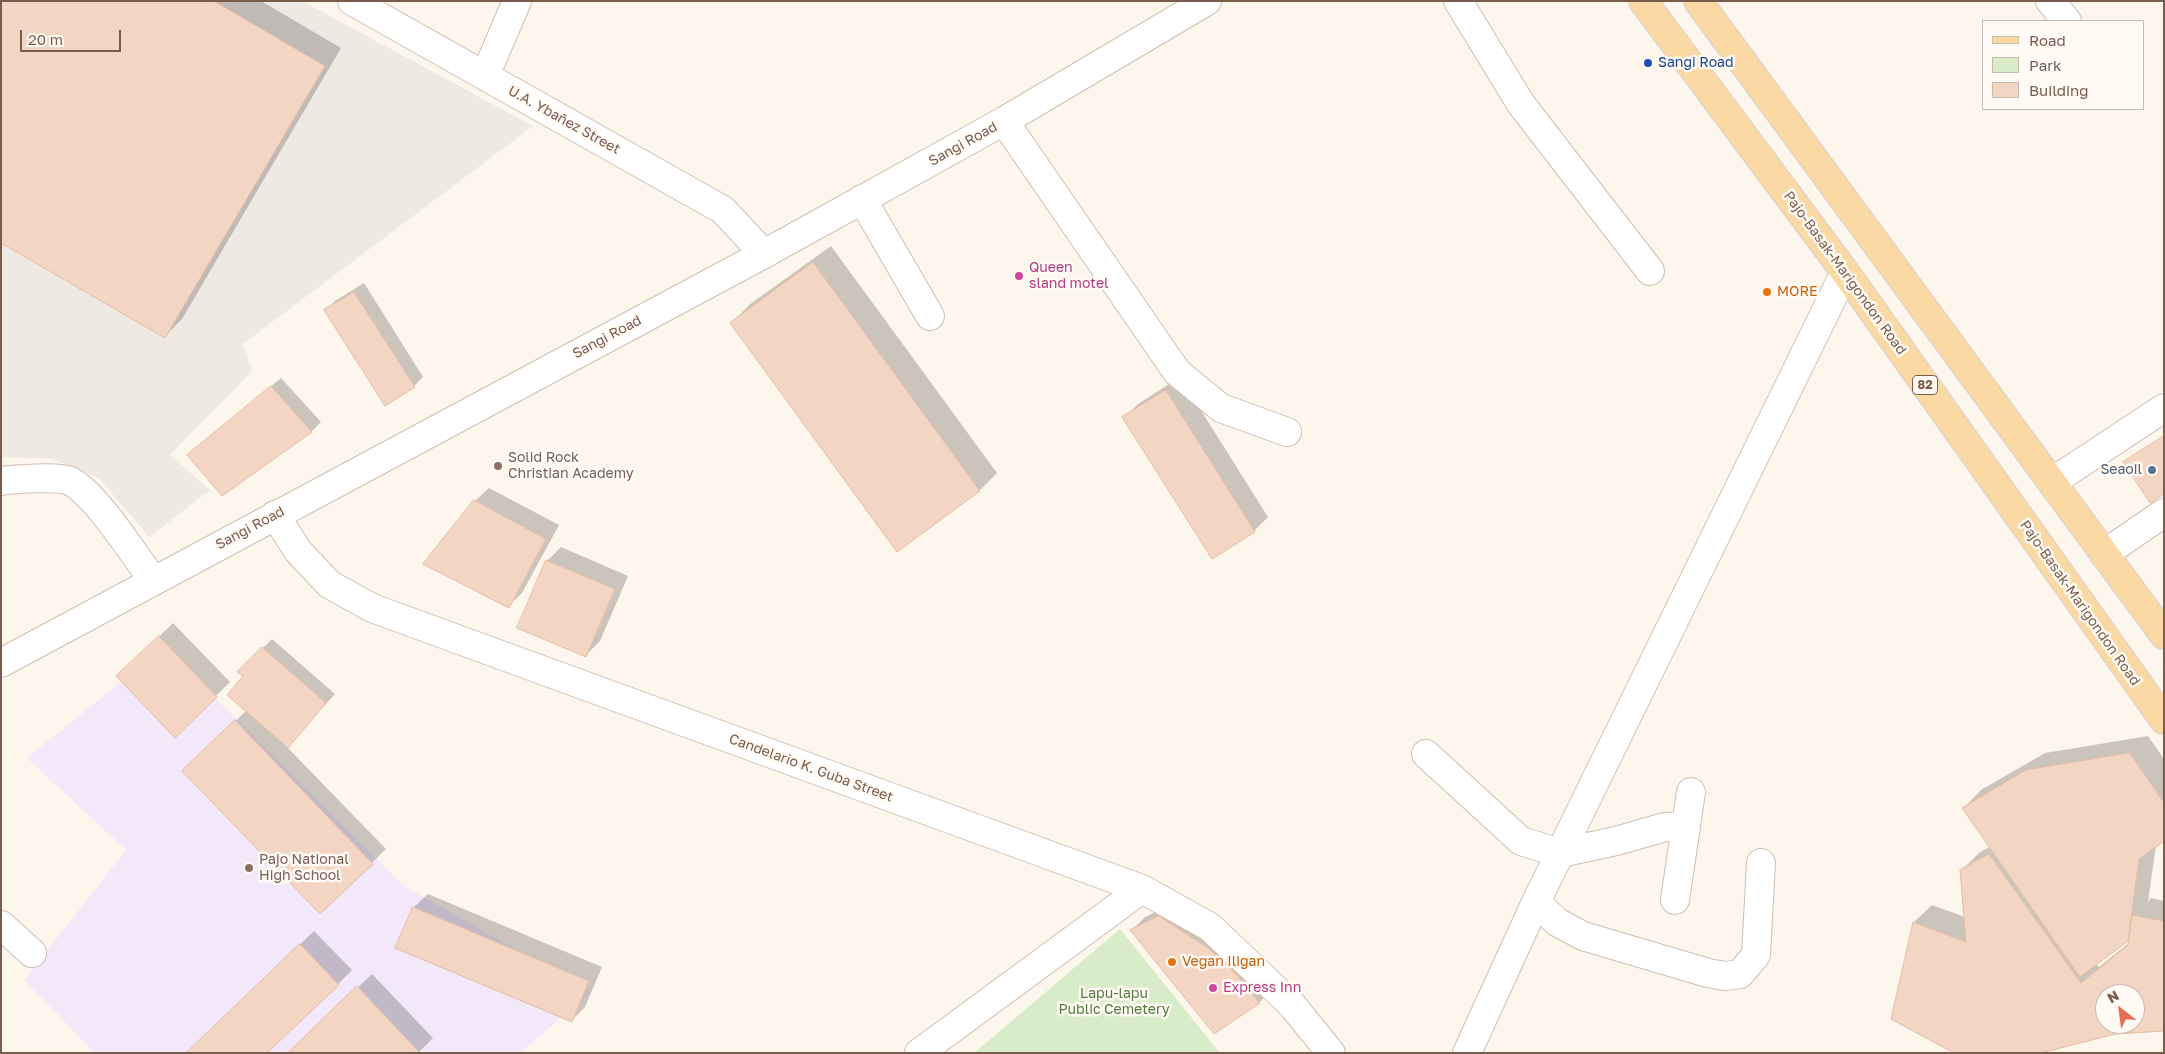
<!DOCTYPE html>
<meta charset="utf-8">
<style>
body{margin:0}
#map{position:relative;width:2165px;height:1054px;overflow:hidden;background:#fdf6ec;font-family:"Golos Text",sans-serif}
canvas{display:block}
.frame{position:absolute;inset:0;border:2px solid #7a5c4d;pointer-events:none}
.legend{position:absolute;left:1982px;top:20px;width:162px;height:90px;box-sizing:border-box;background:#fffaf3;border:1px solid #cabbb1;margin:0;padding:6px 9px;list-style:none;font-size:15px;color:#7a5c4d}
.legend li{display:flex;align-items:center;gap:10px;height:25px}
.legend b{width:25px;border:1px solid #cabbb1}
.north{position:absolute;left:2095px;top:984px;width:50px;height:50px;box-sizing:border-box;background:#fffaf3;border:1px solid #cabbb1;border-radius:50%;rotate:330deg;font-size:14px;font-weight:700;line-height:20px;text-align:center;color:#7a5c4d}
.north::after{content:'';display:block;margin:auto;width:18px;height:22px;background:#e76f51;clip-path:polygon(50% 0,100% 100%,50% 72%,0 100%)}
.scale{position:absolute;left:20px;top:30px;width:101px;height:22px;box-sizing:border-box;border:2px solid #7a5c4d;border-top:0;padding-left:6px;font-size:15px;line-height:18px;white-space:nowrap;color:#7a5c4d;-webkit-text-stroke:4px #fffaf3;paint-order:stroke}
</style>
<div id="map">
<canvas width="2165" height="1054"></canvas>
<div class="frame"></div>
<ul class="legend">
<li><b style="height:6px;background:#fbd9a5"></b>Road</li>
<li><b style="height:14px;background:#d8ecc9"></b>Park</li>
<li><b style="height:14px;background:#f3d5c3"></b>Building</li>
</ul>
<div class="north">N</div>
<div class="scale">20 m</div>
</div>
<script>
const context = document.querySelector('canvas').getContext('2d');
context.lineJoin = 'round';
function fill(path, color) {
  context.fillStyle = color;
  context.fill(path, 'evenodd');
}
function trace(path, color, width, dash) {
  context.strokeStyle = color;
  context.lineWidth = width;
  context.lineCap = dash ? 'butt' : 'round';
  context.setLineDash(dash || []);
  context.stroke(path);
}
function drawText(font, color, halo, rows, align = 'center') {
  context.font = font + ' "Golos Text",sans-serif';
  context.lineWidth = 5;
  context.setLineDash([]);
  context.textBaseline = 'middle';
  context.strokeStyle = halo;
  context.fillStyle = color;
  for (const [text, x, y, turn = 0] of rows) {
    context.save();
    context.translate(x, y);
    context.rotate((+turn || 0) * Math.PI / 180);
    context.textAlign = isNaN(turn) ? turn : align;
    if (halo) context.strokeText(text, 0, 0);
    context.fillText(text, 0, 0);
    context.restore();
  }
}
fill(new Path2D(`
 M1 1H302L533 126 243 344 252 371 170 455 210 490 149 537 99 478 52 459 1 457Z`), '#efe9e4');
fill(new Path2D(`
 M164 647 404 886 591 992 520 1053H95L24 980 126 850 27 758Z`), '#f3e8fa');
fill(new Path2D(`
 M1120 929 1220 1053H974Z`), '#d8ecc9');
fill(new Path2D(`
 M1 1H261L341 48 182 319 165 336Z
 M831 246 997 473 980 490 898 550 732 323 749 305Z
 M364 283 423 377 414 386 326 310 335 301Z
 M1180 377 1268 517 1254 531 1212 557 1124 418 1138 404Z
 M281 378 321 422 312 431 222 495 189 455Z
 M2164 436V493L2125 462Z
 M489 488 559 525 522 593 508 606 475 501Z
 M561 547 628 576 600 641 586 655 547 561Z
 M173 623 230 682 175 736 132 663Z
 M272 639 335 694 287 747 386 849 320 913 197 758 247 710 244 676 239 672Z
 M2148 736 2164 759V840L2156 845 2148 902 2151 898 2164 901V1030L1892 1018 1914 922 1932 905 1965 917 1961 871 1979 853 1991 846 1964 808 1981 790 2045 753ZM2131 936 2130 942 2099 967 2096 963ZM2105 994H2135V1024H2105Z
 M428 894 602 967 585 1007 571 1021 397 947 414 907Z
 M1174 903 1273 988 1260 1002 1214 1033 1132 930 1145 917Z
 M314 931 352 970 338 984 266 1053H187Z
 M372 974 433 1038 418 1053H289Z`), '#0003');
const building = new Path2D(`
 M1 1H214L325 66 165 338 1 243Z
 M813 262 980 491 897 552 730 323Z
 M354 292 415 387 385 406 324 310Z
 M271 386 312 432 222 496 187 455Z
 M1166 390 1255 532 1212 559 1122 417Z
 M2164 436V494L2150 503 2123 462Z
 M474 500 546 539 509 608 423 564Z
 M546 560 615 589 586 657 517 628Z
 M159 636 217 697 175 738 116 676Z
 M262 647 326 703 288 748 227 695 243 676 237 672Z
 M235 720 373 864 320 914 182 771Z
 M2130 753 2164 803V841L2139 859 2128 941 2080 977 1962 808 2026 770Z
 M1989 854 2081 983 2128 945 2132 915 2164 921V1031L2115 1034 2041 1053H1954L1891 1019 1913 922 1966 942 1960 870ZM2105 994H2135V1024H2105Z
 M413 907 589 981 572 1022 395 948Z
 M1159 916 1208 948 1236 974 1260 1003 1214 1034 1130 930Z
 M300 944 339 985 267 1053H186Z
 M357 986 420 1053H288Z`);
fill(building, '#f3d5c3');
trace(building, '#e6bba3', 1);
const minor = new Path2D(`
 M352 1 723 210 764 254
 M1458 1 1521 104 1650 271
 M2050 1 2067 21
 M485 76 517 1
 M1004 121 1177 372 1221 408 1287 432
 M862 199 930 316
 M1 481C14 479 59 476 70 481 96 494 134 555 153 580
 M2052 482 2164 408
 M275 515 298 551 329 584 372 608 1142 889 1210 927 1292 1005 1331 1053
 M2104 554 2164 513
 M1 663 764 254 1004 121 1207 1
 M1426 754 1521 841 1560 853 1616 841 1665 827 1684 826
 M1675 900 1691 792
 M1536 902 1557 922 1583 936 1708 973 1725 976 1740 974 1756 955 1761 863
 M1 925 32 953
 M919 1053 1142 889
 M1467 1053 1536 902 1845 272`);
const major = new Path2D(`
 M1643 1 1845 272 2164 720
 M1698 1 2164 635`);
trace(minor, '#d1beb0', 30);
trace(major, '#dad1cd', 30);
trace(minor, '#fff', 28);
trace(major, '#fbd9a5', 28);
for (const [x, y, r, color] of [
 [1648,63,5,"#1a4fb4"],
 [1019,276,5,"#d1479c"],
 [1767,292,5,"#e8710a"],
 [498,466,5,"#8d6e63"],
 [2152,470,5,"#5c6f8a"],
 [249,868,5,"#8d6e63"],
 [1172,962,5,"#e8710a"],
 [1213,988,5,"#d1479c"]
]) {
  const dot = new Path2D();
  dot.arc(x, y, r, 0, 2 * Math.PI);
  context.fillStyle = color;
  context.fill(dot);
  trace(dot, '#fffaf3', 2);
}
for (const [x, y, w] of [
 [1925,385,25]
]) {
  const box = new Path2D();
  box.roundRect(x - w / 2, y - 9.5, w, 19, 4);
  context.fillStyle = '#fffaf3';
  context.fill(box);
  trace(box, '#7a5c4d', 1);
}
drawText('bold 12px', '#7a5c4d', null, [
 ["82",1925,385]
]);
drawText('14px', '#164399', '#fffaf3', [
 ["Sangi Road",1658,63]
], 'left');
drawText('14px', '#7a5c4d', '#fffaf3', [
 ["U.A. Ybañez Street",564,120,29],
 ["Sangi Road",963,144,-29],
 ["Pajo-Basak-Marigondon Road",1845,273,54],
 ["Sangi Road",607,337,-28],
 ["Sangi Road",250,528,-28],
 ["Pajo-Basak-Marigondon Road",2080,603,55],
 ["Candelario K. Guba Street",811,768,20]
]);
drawText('14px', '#b23c85', '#fffaf3', [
 ["Queen",1029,268],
 ["sland motel",1029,284],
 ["Express Inn",1223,988]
], 'left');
drawText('14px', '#c56008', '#fffaf3', [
 ["MORE",1777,292],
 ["Vegan Iligan",1182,962]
], 'left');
drawText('14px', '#785e54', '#fffaf3', [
 ["Solid Rock",508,458],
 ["Christian Academy",508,474],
 ["Pajo National",259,860],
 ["High School",259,876]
], 'left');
drawText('14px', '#4e5e75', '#fffaf3', [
 ["Seaoil",2142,470]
], 'right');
drawText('14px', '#537a41', '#fffaf3', [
 ["Lapu-lapu",1114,994],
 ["Public Cemetery",1114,1010]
]);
</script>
